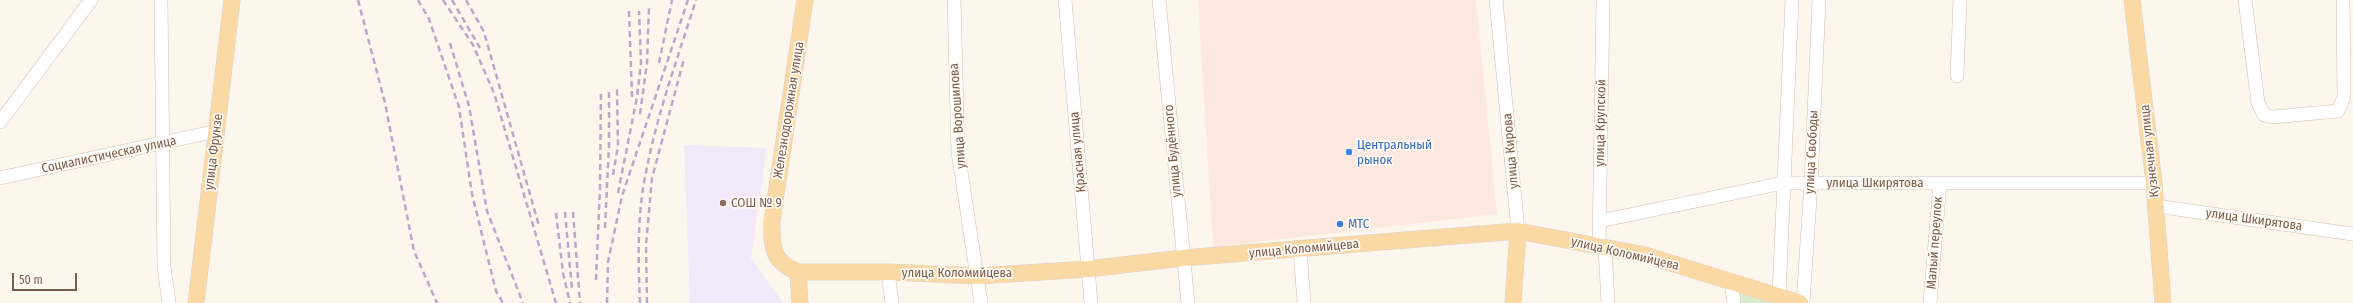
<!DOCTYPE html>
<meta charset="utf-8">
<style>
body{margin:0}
#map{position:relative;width:2353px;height:303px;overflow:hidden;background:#fdf6ec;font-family:"Fira Sans Condensed",sans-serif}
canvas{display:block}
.scale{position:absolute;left:12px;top:273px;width:65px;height:18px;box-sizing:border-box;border:2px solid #7a5c4d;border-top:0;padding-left:5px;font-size:12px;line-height:14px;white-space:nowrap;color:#7a5c4d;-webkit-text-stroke:3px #fffaf3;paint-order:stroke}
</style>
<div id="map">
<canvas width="2353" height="303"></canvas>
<div class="scale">50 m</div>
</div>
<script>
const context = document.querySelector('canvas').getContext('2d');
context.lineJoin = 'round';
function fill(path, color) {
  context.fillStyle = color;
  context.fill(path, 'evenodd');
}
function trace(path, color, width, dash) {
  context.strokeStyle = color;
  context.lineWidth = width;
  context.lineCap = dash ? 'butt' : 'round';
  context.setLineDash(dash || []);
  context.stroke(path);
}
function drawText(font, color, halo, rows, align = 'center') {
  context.font = font + ' "Fira Sans Condensed",sans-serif';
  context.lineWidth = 3.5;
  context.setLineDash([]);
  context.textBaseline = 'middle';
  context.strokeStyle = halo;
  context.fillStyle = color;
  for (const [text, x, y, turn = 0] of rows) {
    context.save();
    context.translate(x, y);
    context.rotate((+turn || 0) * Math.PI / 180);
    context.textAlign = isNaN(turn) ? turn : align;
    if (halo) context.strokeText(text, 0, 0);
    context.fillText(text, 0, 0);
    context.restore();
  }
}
fill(new Path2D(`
 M1198 0H1476L1497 214 1213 247Z`), '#fde8e0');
fill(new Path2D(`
 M684 145 767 148 751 258 783 303H690Z`), '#f3e8fa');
fill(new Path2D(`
 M1731 281 1800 303H1734Z`), '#d8ecc9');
const minor = new Path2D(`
 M161 0 164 267 169 303
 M954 0 958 152 981 303
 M1065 0 1091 303
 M1159 0 1188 303
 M1496 0 1518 231
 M2245 0 2258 103 2264 115 2273 117 2338 111 2344 97 2343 0
 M1957 76 1960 0
 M0 122 91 0
 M0 178 217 131
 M2156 206 2353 234
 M1600 221 1783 183H2154
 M1599 247 1603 0
 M1605 248 1608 303
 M1300 249 1304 303
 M888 272 892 303
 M1731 281 1734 303
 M1779 295 1792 0
 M1803 303 1811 183 1819 0
 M1930 303 1940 183`);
const major = new Path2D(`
 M2132 0 2154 183 2163 303
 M798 272H888L978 276 1088 269 1183 258 1518 231 1645 255 1800 303
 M196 303 232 0
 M800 303 798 272C771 261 772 247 772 221L805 0
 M1513 303 1518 231`);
trace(minor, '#d1beb0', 14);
trace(major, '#dad1cd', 17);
trace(minor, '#fff', 13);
trace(major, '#fbd9a5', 16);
trace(new Path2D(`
 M358 0 385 103 414 251 437 303
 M418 0 429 19 459 107 472 194 496 291 503 303
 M443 0 473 45 494 93 556 303
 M452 0 480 48
 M466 0 484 32 539 226
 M629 11 632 97
 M450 43 469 106 487 211 523 303
 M659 63 672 0
 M640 114 647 63 649 7
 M613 175 618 146 617 89
 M618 193 637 97 641 63 639 11
 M565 212 572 290
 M573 212 580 303
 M556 213 563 273 570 303
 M605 228 609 145V90
 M596 280 600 187 601 90
 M607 303 608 262 622 196 688 0
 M640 303C638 260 637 215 646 172 657 114 678 57 696 0
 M647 303 646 245 652 178 684 59`), '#b9a8c9', 2.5, [6, 4]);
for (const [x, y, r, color] of [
 [1349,152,4,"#3f7fe0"],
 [723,203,4,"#8d6e63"],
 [1340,224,4,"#3f7fe0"]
]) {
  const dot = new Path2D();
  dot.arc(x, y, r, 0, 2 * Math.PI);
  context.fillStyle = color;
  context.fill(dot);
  trace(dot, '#fffaf3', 1.5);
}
drawText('13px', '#7a5c4d', '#fffaf3', [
 ["Железнодорожная улица",789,110,-81],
 ["улица Ворошилова",958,116,-94],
 ["улица Крупской",1601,123,-89],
 ["улица Будённого",1173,151,-95],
 ["улица Кирова",1511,151,-95],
 ["Кузнечная улица",2150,151,-96],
 ["улица Фрунзе",214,152,-83],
 ["Красная улица",1078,152,-95],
 ["улица Свободы",1812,152,-87],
 ["Социалистическая улица",109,155,-12],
 ["улица Шкирятова",1875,183],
 ["улица Шкирятова",2254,220,8],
 ["Малый переулок",1935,243,-86],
 ["улица Коломийцева",1304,249,-5],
 ["улица Коломийцева",1625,254,13],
 ["улица Коломийцева",957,273]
]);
drawText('13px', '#366cbe', '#fffaf3', [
 ["Центральный",1357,145],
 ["рынок",1357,160],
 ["МТС",1348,224]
], 'left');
drawText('13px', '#785e54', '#fffaf3', [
 ["СОШ № 9",731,203]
], 'left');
</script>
